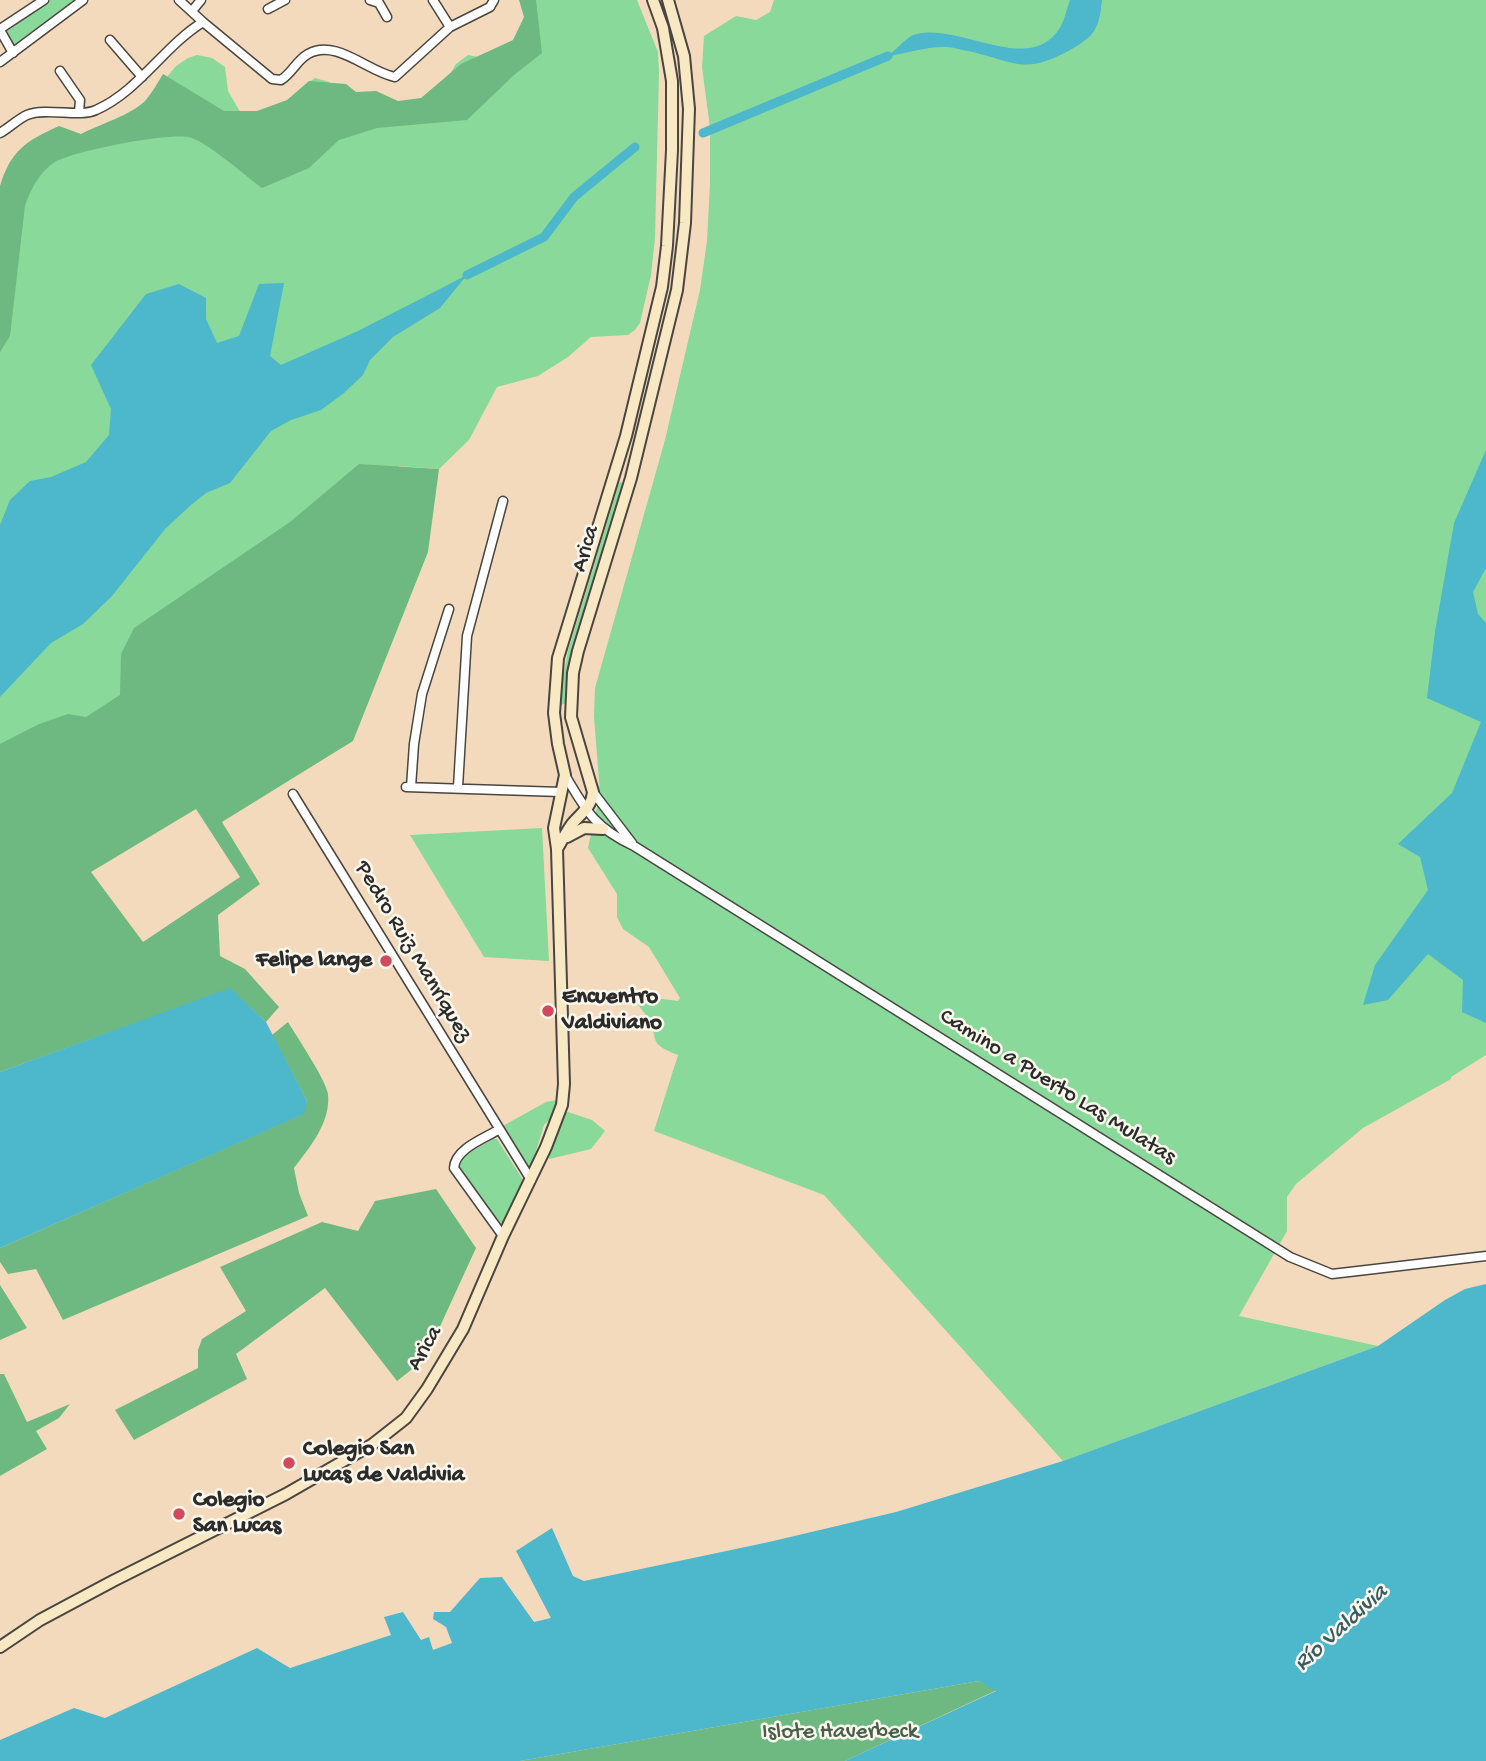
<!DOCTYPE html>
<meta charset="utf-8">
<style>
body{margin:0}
canvas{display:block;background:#f4dabc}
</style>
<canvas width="1486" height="1761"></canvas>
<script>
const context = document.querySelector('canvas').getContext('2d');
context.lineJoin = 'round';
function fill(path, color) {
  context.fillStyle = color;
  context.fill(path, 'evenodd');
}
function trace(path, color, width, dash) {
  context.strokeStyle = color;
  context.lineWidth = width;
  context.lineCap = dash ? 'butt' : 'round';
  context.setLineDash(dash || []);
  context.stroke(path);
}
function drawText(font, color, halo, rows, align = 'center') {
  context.font = font + ' "Gochi Hand",sans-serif';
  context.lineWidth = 5;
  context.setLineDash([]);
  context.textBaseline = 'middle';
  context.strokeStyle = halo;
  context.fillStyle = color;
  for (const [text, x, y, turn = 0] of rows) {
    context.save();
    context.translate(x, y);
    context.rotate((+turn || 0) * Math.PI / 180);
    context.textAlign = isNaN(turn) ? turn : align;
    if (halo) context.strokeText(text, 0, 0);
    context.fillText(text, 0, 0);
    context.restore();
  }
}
fill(new Path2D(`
 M50 0H79L15 46 6 32Z
 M534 0H637L658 52 659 73 655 238 651 275 640 323 635 330 628 335 591 337 568 357 538 376 497 387 469 440 439 469 399 466 149 801 0 978V297L15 192 76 140 132 119 176 66 188 58 197 55 212 58 225 67 228 91 242 115 269 120 309 82 315 78 329 82 352 116 438 94 456 64 468 55 478 57 516 40Z
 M774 0H1486V1055L1451 1077V1079L1363 1128 1296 1184 1287 1197V1231L1239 1316 1378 1346 1063 1461 824 1195 654 1131 678 1055C645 1042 661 1040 647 1017 644 1011 640 1008 637 1003L647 997 678 1001 680 998 649 947 623 929 617 917V894L588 848 600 793 594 717 595 688 665 440 700 290 707 241 710 183V128L702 67 704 36 736 16 756 20 770 12Z
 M621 482 625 485 569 675 566 703 561 705 562 683 568 651 619 483Z
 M542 828 549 961 484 957 410 835Z
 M557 1100 550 1119 544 1125 532 1164 530 1166 524 1164 501 1127 546 1102Z
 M568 1112 592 1120 605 1131 591 1149 549 1159 548 1155 564 1113Z
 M493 1139H497L523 1180 502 1223 497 1221 458 1167 460 1158Z`), '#88d99a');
fill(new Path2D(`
 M519 0H536L542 53 514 75 467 120 377 128 339 140 309 168 262 188C246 176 209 144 192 138 173 131 74 151 55 162 40 171 30 190 25 206L10 336 0 352V186C11 150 26 141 59 126L81 134C98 125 131 115 145 101 152 93 157 84 163 74L224 111H257L287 100 309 81 346 84 356 92 376 91 398 101 421 98 461 64 513 40 524 17Z
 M359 464 439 469 428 552 353 741 222 822 260 884 218 915 220 956 245 969 279 1007 266 1022 230 989 0 1072V744L39 724 68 714 86 717 120 695 121 654 134 628 290 522ZM196 809 240 877 143 942 91 872Z
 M288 1022C297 1037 326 1080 328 1094 331 1122 310 1147 294 1168L299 1193 308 1216 63 1320 36 1269 8 1274 0 1262V1248L303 1114 307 1101 272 1035Z
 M436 1189 476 1248 425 1359 397 1381 325 1288 236 1354 247 1379 134 1440 115 1410 198 1368V1350L202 1339 246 1311 220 1267 322 1222 358 1231 375 1201Z
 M0 1285 27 1328 0 1340Z
 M0 1374H4L27 1422 70 1404 59 1418 36 1431 47 1449 0 1476Z
 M979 1681 997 1690 845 1761H520Z`), '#6eb982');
fill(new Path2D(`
 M1070 0H1102C1099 29 1095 36 1070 50 1023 76 1014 61 968 51 961 50 953 47 947 47 928 46 907 53 888 56 896 50 905 39 913 35 957 20 1031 79 1061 26 1065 18 1067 8 1070 0Z
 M467 275 440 308 393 337 370 360 363 375 344 393 321 410 291 420 271 431 230 483 206 493 191 505 165 529 112 596 83 624 51 643 0 697V525L10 500 30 481 51 477 86 462 109 435 111 409 91 365 146 294 179 284 206 298V319L217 343 239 336 259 284 284 283 270 356 281 365 358 331Z
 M1486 450V568L1473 592 1478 614 1486 623V1023L1462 1012 1463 980 1428 954 1388 1000 1363 1005 1375 965 1428 890 1420 857 1398 844 1452 793 1481 722 1427 698 1435 632 1454 523Z
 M230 988 266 1022 307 1101 304 1114 0 1248V1072Z
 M1486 1284V1761H845L996 1691 979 1681 520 1761H0V1740L74 1708 105 1718 257 1648 290 1668 391 1635 384 1617 403 1612 421 1640 429 1637 433 1650 452 1643 446 1627 433 1619 434 1612H450L480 1578 502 1577 534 1622 551 1618 516 1551 552 1528 573 1576 584 1581 769 1542 896 1512 1063 1461 1378 1346 1445 1300 1465 1289Z`), '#4db7cb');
trace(new Path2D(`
 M703 133 888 56
 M467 275 544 237 574 197 635 147`), '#4db7cb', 9);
const minor = new Path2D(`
 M179 0 203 22
 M370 0 379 3 387 17
 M433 0 450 27
 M268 9 285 0
 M192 11 201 0
 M0 29 44 0
 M0 30 13 53
 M110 40 142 77
 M0 62 83 0
 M60 71 80 100 79 112
 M0 133C9 128 18 119 27 115 46 107 80 118 96 110 139 91 164 46 203 22L272 79 281 80C292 73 297 60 308 54 336 38 368 72 395 77L450 27 490 7 494 0
 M565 775C586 811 595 828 634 846L1290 1257 1332 1274 1486 1256
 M406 787 561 792
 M411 787 414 744 422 694 449 609
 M458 787 467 636 503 501
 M593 792 632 843
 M293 794 531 1180
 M498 1130C483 1139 455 1149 454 1168L503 1236`);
const secondary = new Path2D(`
 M567 837 584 828 603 829
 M557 849C562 841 566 832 572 824 581 813 592 807 593 792L571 717 573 673 578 651 631 478 677 290 685 223 689 109 684 56 668 0
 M0 1647 40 1620 113 1581 286 1494 373 1444 406 1418 427 1389 463 1329 503 1236 546 1147 562 1105 564 1084 557 849 554 828 565 775 558 744 554 713 558 658 626 436 662 287 667 246 672 150V81L663 28 653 0`);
trace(minor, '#494541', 11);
trace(secondary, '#494541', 14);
trace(minor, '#fff', 8);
trace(secondary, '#f8e8c3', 10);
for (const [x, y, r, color] of [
 [386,961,7,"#d1495b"],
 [548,1011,7,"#d1495b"],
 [289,1463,7,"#d1495b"],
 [179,1514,7,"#d1495b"]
]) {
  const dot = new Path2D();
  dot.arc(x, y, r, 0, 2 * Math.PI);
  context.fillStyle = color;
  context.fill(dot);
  trace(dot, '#fbf7ec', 2.5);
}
drawText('23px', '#2b2b2b', '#fbf7ec', [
 ["Arica",587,549,-73],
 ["Pedro Ruiz Manríquez",412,952,59],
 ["Camino a Puerto Las Mulatas",1057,1088,32],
 ["Arica",426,1349,-60]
]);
drawText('bold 23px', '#2b2b2b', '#fbf7ec', [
 ["Felipe lange",372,961,"right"],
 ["Encuentro",562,998],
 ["Valdiviano",562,1024],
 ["Colegio San",303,1450],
 ["Lucas de Valdivia",303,1476],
 ["Colegio",193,1501],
 ["San Lucas",193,1527]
], 'left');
drawText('23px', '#475f4c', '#fbf7ec', [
 ["Islote Haverbeck",840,1733]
]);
drawText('italic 24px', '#375c63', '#fbf7ec', [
 ["Río Valdivia",1342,1629,-42]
]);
</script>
